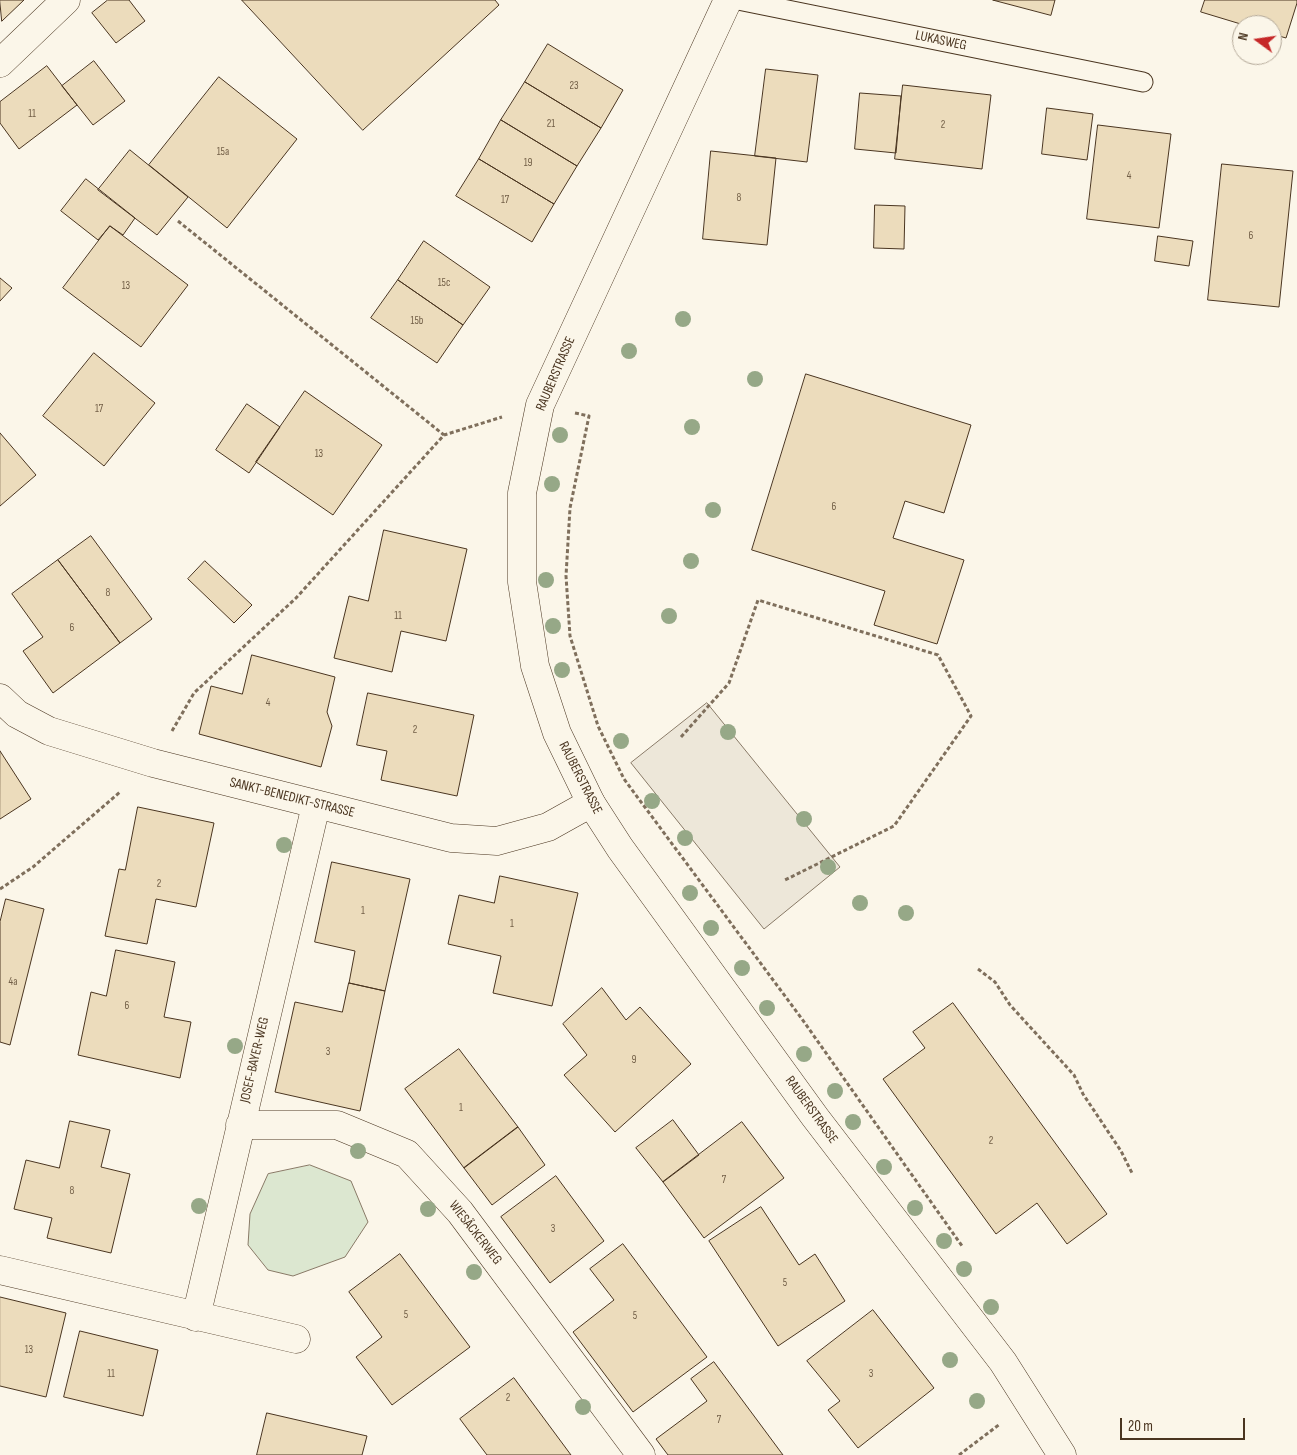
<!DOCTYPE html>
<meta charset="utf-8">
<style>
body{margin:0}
#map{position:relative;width:1297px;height:1455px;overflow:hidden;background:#fbf6e9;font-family:"Sofia Sans Condensed",sans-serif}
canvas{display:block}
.north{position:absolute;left:1232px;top:15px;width:50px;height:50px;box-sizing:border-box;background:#fbf6e9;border:1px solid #b4a999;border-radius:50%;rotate:284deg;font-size:14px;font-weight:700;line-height:20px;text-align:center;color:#4a3520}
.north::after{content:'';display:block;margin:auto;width:18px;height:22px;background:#c62828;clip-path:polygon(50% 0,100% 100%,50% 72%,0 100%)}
.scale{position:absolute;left:1120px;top:1418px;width:125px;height:22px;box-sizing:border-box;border:2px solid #4a3520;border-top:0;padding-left:6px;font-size:15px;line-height:18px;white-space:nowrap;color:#4a3520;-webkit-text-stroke:4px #fbf6e9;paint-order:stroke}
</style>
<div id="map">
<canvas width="1297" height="1455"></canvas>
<div class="north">N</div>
<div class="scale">20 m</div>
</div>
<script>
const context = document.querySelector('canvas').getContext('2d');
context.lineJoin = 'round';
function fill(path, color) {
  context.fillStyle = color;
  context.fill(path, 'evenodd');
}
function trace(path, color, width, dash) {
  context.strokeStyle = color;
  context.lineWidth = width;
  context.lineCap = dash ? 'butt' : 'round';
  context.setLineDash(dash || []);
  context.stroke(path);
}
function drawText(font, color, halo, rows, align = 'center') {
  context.font = font + ' "Sofia Sans Condensed",sans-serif';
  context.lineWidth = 4;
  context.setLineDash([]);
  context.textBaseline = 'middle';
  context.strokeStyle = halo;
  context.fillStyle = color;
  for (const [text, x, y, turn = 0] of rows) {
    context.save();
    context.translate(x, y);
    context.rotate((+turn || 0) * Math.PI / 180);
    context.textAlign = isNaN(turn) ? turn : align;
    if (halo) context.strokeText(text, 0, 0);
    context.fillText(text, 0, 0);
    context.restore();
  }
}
const green = new Path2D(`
 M310 1165 351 1181 368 1222 345 1257 293 1276 268 1270 248 1245 250 1214 268 1174Z`);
fill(green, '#dce7d0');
trace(green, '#887966', 1);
const parking = new Path2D(`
 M707 703 840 867 764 929 631 763Z`);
fill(parking, '#ede7d9');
trace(parking, '#887966', 1);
const building = new Path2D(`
 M0 0H24L2 21Z
 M108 0H129L145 21 116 43 92 13Z
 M242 0H495L499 5 363 130Z
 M993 0H1055L1051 15Z
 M1205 0H1297V3L1286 38 1272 34V25H1244L1201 12Z
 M548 44 623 90 601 128 525 82Z
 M94 61 125 101 93 125 62 86Z
 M47 66 77 105 19 149 0 123V102Z
 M766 69 818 75 807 162 755 156Z
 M219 77 297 139 227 228 149 165Z
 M525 82 601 128 577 166 501 120Z
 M903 85 991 95 982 169 895 159Z
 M860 93 901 96 896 153 855 149Z
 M1047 108 1093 114 1087 160 1042 154Z
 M501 120 577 166 554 204 479 159Z
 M1098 125 1171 134 1159 228 1087 219Z
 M130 150 188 197 157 235 98 190Z
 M711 151 776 158 767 245 703 239Z
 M479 159 554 204 532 242 456 196Z
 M1222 164 1293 171 1279 307 1208 300Z
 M86 179 135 218 123 235 110 226 98 240 61 211Z
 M875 205 905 206 904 249 874 248Z
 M110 226 188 285 141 347 63 288Z
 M1158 236 1193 241 1189 266 1155 261Z
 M424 241 490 287 463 325 398 280Z
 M0 278 12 288 0 301Z
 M398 280 463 325 437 363 371 318Z
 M94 353 155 403 104 466 43 416Z
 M806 374 971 425 944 513 905 501 893 538 964 560 937 644 874 625 885 591 752 550Z
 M305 391 382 445 333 515 256 462Z
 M247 404 280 427 249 473 216 450Z
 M0 433 36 475 0 506Z
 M384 530 467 549 446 641 401 631 392 672 334 658 349 596 368 601Z
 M91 536 152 619 120 643 58 560Z
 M58 560 120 643 53 693 23 651 43 637 12 594Z
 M205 561 252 605 234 623 188 579Z
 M252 655 335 677 327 712 332 726 321 767 199 734 211 686 242 694Z
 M368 693 474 715 457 796 381 780 387 751 357 745Z
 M0 751 31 799 0 819Z
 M138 807 214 823 196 907 156 899 147 944 105 936 119 869 125 870Z
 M332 862 410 879 385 991 349 983 355 951 315 942Z
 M500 876 578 893 552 1006 493 993 501 956 448 944 459 895 494 903Z
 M6 899 44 909 10 1045 0 1042V922Z
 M116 950 175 962 164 1017 191 1022 180 1078 78 1055 91 992 106 996Z
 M349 983 385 991 360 1111 275 1092 295 1002 342 1012Z
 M602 988 626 1020 640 1007 691 1064 615 1132 564 1075 587 1055 563 1024Z
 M953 1003 1107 1214 1067 1244 1037 1203 996 1234 883 1079 925 1048 913 1032Z
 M459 1049 518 1127 464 1168 405 1089Z
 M673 1120 699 1155 663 1182 636 1148Z
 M70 1121 110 1130 101 1167 130 1174 111 1253 47 1238 52 1218 14 1209 26 1160 59 1168Z
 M742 1122 784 1178 704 1238 663 1182Z
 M518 1127 545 1165 492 1205 464 1168Z
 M556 1176 604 1241 550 1283 501 1217Z
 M761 1207 799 1265 815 1254 845 1301 778 1346 709 1241Z
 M623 1244 707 1357 633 1412 573 1332 614 1300 590 1269Z
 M400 1254 470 1347 392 1405 356 1357 382 1337 349 1292Z
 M0 1297 66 1313 46 1397 0 1386Z
 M873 1310 934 1388 858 1448 828 1410 840 1401 807 1361Z
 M80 1331 158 1350 143 1416 64 1397Z
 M714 1362 783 1455H668L656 1439 707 1401 691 1379Z
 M514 1378 571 1455H487L460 1419Z
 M267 1413 367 1436 362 1455H257Z`);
fill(building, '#ecdcbc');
trace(building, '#4a3520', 1);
const service = new Path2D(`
 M738 0 1143 82`);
const minor = new Path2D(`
 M0 63 66 0
 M0 698 17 714 49 731 153 763 451 838 497 841 548 827 591 803
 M240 1125H337L407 1154 460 1212 641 1455
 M0 1270 296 1339
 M196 1317 316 805`);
const tertiary = new Path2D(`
 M728 0 540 405 522 493V582L535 666 557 733 591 803 620 848 815 1117 1003 1362 1062 1455`);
trace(service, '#4a3520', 21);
trace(minor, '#4a3520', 29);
trace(tertiary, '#4a3520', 29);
trace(new Path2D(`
 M178 221 444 435
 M575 413 589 416 570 508 566 576 570 636 598 726 624 779 802 1019 962 1246
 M172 731 194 693 296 598 444 435 502 417
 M681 737 729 683 758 600 938 655 971 716 894 826 785 880
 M0 889 33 867 120 792
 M978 969 995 982 1010 1005 1074 1075 1083 1094 1121 1151 1132 1173
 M959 1455 1000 1424`), '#7f6f5c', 3, [4, 2.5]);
trace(service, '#fbf6e9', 19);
trace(minor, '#fbf6e9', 28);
trace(tertiary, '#fbf6e9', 28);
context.fillStyle = '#96a887';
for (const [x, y] of [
 [683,319],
 [629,351],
 [755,379],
 [692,427],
 [560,435],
 [552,484],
 [713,510],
 [691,561],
 [546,580],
 [669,616],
 [553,626],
 [562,670],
 [728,732],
 [621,741],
 [652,801],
 [804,819],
 [685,838],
 [284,845],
 [828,867],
 [690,893],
 [860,903],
 [906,913],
 [711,928],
 [742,968],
 [767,1008],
 [235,1046],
 [804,1054],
 [835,1091],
 [853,1122],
 [358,1151],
 [884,1167],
 [199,1206],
 [915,1208],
 [428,1209],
 [944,1241],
 [964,1269],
 [474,1272],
 [991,1307],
 [950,1360],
 [977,1401],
 [583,1407]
]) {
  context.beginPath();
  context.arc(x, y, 8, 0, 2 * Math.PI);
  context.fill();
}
drawText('11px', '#725f47', null, [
 ["23",574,86],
 ["11",32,114],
 ["21",551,124],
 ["2",943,125],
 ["15a",223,152],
 ["19",528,163],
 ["4",1129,176],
 ["8",739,198],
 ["17",505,200],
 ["6",1251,236],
 ["15c",444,283],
 ["13",126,286],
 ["15b",417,321],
 ["17",99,409],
 ["13",319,454],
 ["6",834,507],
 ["8",108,593],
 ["11",398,616],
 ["6",72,628],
 ["4",268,703],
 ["2",415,730],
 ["2",159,884],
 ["1",363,911],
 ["1",512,924],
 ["4a",13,982],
 ["6",127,1006],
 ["3",328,1052],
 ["9",634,1060],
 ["1",461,1108],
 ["2",991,1141],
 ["7",724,1180],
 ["8",72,1191],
 ["3",553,1229],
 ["5",785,1283],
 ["5",406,1315],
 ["5",635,1316],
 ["13",29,1350],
 ["11",111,1374],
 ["3",871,1374],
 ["2",508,1398],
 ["7",719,1420]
]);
drawText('14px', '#4a3520', '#fbf6e9', [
 ["LUKASWEG",941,41,12],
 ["RAUBERSTRASSE",556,374,-67],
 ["RAUBERSTRASSE",580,778,63],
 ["SANKT-BENEDIKT-STRASSE",292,798,14],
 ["JOSEF-BAYER-WEG",255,1060,-77],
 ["RAUBERSTRASSE",811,1110,54],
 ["WIESÄCKERWEG",475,1233,52]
]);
</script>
